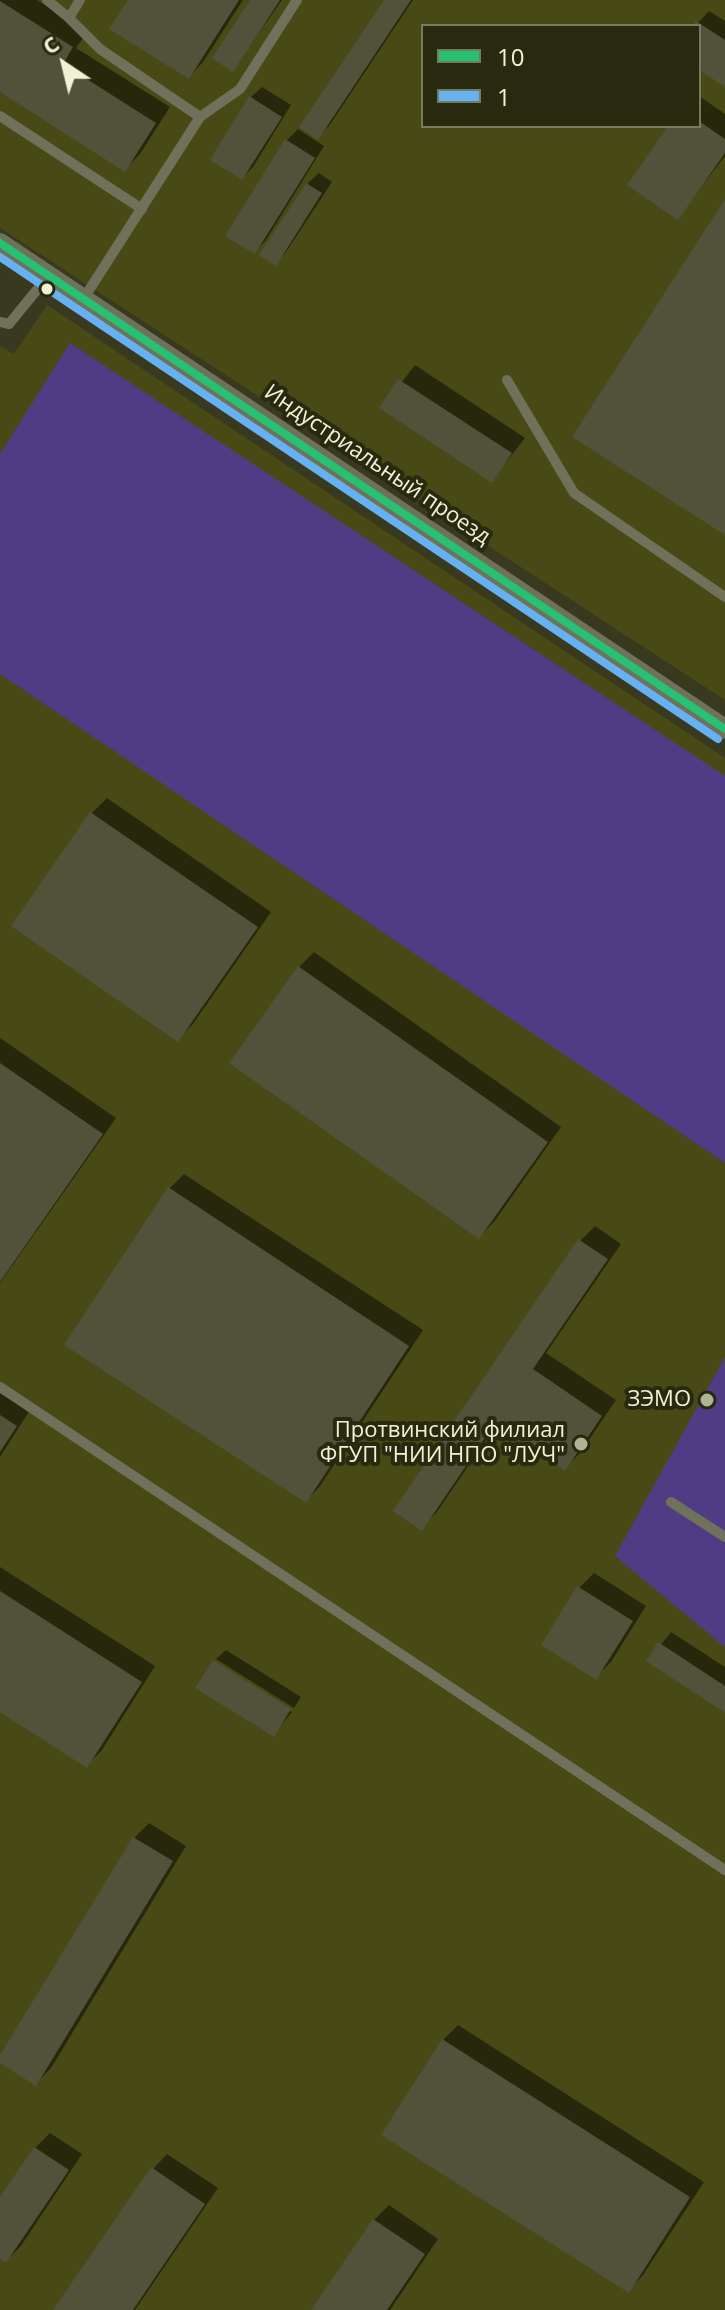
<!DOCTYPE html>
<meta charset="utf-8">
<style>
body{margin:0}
#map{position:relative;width:725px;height:2310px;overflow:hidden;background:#38391f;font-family:"Open Sans",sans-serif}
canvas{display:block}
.legend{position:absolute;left:421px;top:24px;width:280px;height:104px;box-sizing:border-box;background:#282a0f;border:2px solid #787a5d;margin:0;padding:10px 14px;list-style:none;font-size:24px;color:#f0f3d3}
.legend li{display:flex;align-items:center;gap:16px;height:40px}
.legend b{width:40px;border:2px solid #787a5d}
.north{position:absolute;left:24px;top:24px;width:80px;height:80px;-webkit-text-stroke:6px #282a0f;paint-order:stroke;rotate:325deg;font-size:22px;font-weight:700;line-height:32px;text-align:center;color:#f0f3d3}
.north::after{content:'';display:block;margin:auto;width:28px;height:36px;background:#f0f3d3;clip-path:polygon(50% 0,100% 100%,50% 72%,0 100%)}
</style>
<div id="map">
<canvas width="725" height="2310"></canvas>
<ul class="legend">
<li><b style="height:10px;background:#26c172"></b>10</li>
<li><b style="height:10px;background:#66b1f2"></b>1</li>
</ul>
<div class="north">С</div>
</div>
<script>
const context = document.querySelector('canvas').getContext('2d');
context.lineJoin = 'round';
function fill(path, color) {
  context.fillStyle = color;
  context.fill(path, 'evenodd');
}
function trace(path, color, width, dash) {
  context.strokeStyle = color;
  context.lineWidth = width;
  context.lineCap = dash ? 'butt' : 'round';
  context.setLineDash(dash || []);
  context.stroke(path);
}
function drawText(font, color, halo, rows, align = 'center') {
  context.font = font + ' "Open Sans",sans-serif';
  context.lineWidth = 8;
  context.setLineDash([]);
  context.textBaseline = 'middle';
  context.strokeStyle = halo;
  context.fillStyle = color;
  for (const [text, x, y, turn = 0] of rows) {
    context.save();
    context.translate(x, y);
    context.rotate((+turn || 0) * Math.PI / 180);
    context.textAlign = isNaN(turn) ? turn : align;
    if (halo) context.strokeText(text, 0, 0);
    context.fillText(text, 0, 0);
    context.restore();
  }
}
fill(new Path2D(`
 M0 0H725V700L0 228ZM423 26H699V126H423Z
 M47 305 725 758V2310H0V346L14 354Z`), '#484a15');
fill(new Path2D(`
 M70 343 725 776V1163L0 674V454Z
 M725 1357V1647L615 1556Z`), '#4f3c84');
fill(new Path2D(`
 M0 0H37L87 32 76 48 170 107 140 154 125 169 0 90Z
 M130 0H243L203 62 189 77Z
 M253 0H282L233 69Z
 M386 0H413L329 126 318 137Z
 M709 11 725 21V85L699 68V26H695Z
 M262 87 291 105 253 167 242 178 250 98Z
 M699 96 725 114V156L677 218 670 126H699Z
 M298 129 324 146 266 240 255 252 286 141Z
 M319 173 332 182 286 252 275 264 307 184Z
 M415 365 525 438 492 480 382 408Z
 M107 798 271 912 193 1024 178 1039 14 926 92 813Z
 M314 952 561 1127 494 1222 479 1237 299 967Z
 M0 1038 116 1118 0 1283Z
 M184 1174 423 1330 320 1486 306 1501 169 1189Z
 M595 1226 621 1244 546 1353 616 1400 580 1453 565 1468 498 1423 436 1513 421 1528 580 1241Z
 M0 1391 30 1410 0 1457Z
 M0 1567 155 1666 102 1750 87 1765 0 1710Z
 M594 1573 646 1606 611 1662 596 1677 579 1588Z
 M671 1632 725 1667V1709L648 1661Z
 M226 1650 301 1697 294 1708 216 1659Z
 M214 1663 292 1712 273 1735Z
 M149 1823 186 1846 51 2068 36 2083 0 2058 134 1838Z
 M458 2025 704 2182 643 2275 629 2290 443 2040Z
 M50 2133 82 2154 21 2246 6 2261 0 2257V2201L35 2148Z
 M167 2154 218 2188 135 2310H57L153 2169Z
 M389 2205 438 2239 390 2310H313L374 2220Z`), '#0007');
fill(new Path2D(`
 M128 0H239L189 79 109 29Z
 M250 0H280L233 72 212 58Z
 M384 0H411L318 140 299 127Z
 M0 1 73 47 63 64 156 123 125 172 0 92Z
 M696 21 725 40V87L699 70V26H693Z
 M249 96 282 117 242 180 210 160Z
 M699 121 725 139V153L678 220 627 185 668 126H699Z
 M285 139 315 158 255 254 225 236Z
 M306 183 322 193 276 266 259 255Z
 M725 199V535L572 437Z
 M398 379 512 453 492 483 379 408Z
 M90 812 258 927 178 1042 11 926Z
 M298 966 548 1142 479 1239 229 1063Z
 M0 1063 103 1134 0 1282Z
 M168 1187 409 1346 306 1503 64 1345Z
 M578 1239 608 1259 533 1369 602 1416 565 1471 495 1423 422 1531 393 1511Z
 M0 1415 17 1426 0 1452Z
 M577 1586 633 1621 596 1680 541 1645Z
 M0 1591 142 1682 87 1768 0 1712Z
 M658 1642 725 1686V1713L646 1661Z
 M213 1660 291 1709 274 1737 195 1688Z
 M133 1837 173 1861 36 2086 0 2063V2055Z
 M442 2039 690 2197 629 2293 381 2135Z
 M34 2147 69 2170 6 2263 0 2259V2197Z
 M151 2167 205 2204 133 2310H53Z
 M373 2219 425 2254 387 2310H311Z`), '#50523a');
trace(new Path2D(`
 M47 0 69 18
 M80 0 69 18 100 49 200 117
 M0 116 142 209
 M84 298 200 117 240 89 297 0
 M0 322 9 324 49 275
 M507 380 574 493 725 597
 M0 1387 725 1870
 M671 1502 725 1537`), '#6f715a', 10);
trace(new Path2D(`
 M0 243 725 729`), '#6f715a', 20);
trace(new Path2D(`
 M0 243 725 729`), '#26c172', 8);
trace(new Path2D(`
 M0 257 718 739`), '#66b1f2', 8);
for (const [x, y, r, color] of [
 [47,289,7,"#f0f3d3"],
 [707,1400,8,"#b0b294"],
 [581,1444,8,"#b0b294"]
]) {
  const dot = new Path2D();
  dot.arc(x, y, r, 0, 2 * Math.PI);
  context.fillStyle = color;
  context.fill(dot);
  trace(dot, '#282a0f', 3);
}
drawText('22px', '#f0f3d3', '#282a0f', [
 ["Индустриальный проезд",377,465,34]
]);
drawText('22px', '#f0f3d3', '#282a0f', [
 ["ЗЭМО",691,1400],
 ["Протвинский филиал",565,1431],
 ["ФГУП \"НИИ НПО \"ЛУЧ\"",565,1456]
], 'right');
</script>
